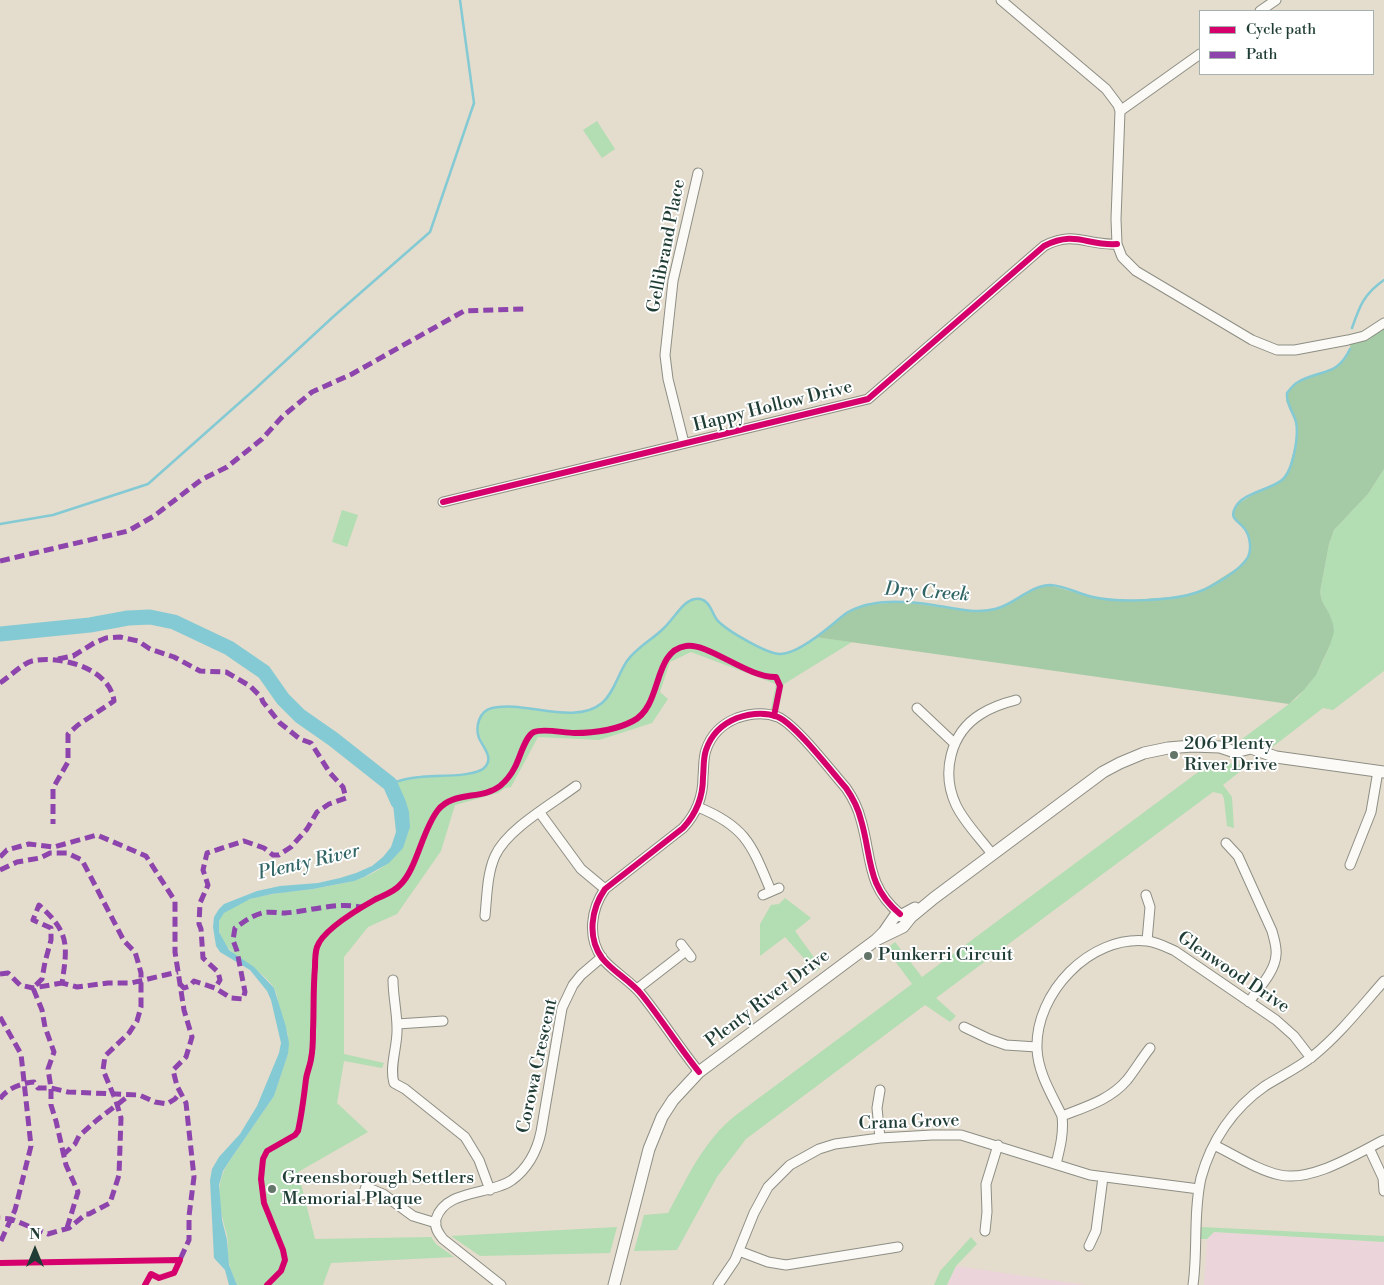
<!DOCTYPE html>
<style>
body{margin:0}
#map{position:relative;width:1384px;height:1285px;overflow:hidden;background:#e4dccc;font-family:"Libre Bodoni",serif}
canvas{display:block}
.legend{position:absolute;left:1199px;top:10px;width:175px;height:65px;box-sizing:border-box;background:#fff;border:1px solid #a5b1ae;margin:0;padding:6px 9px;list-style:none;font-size:15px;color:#1f3d34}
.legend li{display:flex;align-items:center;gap:10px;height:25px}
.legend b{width:25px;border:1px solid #a5b1ae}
.north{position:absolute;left:10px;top:1225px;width:50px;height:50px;-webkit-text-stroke:4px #fff;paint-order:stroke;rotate:0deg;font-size:14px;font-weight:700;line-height:20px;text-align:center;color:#1f3d34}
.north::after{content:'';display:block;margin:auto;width:18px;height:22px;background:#1f3d34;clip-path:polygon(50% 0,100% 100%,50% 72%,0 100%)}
</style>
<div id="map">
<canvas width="1384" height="1285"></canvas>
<ul class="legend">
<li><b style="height:6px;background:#d6006c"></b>Cycle path</li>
<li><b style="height:6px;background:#8e44ad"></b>Path</li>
</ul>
<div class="north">N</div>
</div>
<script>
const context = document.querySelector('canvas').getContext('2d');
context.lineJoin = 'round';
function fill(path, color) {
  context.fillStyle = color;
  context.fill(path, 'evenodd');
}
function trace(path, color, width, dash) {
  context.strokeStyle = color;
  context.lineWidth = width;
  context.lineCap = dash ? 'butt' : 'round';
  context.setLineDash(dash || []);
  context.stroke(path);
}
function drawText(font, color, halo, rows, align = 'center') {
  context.font = font + ' "Libre Bodoni",serif';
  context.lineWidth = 4;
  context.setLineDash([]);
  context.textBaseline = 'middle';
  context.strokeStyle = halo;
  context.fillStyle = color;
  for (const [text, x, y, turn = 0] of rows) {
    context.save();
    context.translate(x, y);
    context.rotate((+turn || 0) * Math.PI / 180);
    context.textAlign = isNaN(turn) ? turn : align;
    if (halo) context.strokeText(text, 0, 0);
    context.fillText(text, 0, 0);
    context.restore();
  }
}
fill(new Path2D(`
 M1213 1232 1384 1242V1285H1204L1207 1239Z
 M956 1266 1087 1285H947Z`), '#ebd5da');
fill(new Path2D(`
 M597 121 615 149 602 158 583 130Z
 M1384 469V671L1333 710 1323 708 1266 752 1235 748 1234 745 1297 698 1309 684 1321 665 1330 645 1329 613 1322 601 1320 592 1329 544 1334 530 1368 494Z
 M342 510 358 515 347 547 332 542Z
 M693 599C713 599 708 612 719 623 726 630 737 634 746 639 779 659 783 658 815 637L852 642 784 684 778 711 771 709 776 684 691 652 670 662 660 692 668 699 652 723 599 740 538 737 511 787 505 788 498 793 455 805 441 851 397 914 368 927 344 957V1054L384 1063 382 1068 344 1061 337 1103 368 1132 298 1172 315 1239 431 1237 436 1244 454 1257 331 1263 323 1285H237C235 1278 230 1270 229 1263 227 1254 229 1244 227 1235 220 1209 213 1188 228 1163L274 1096 288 1054V1035C286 1027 282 1019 280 1010 278 1003 278 995 274 988 261 965 216 954 219 924 222 895 292 892 313 889 329 886 347 883 362 878 382 870 389 863 402 845 417 824 407 802 394 782 418 773 467 780 483 769 500 757 470 738 480 717 482 714 485 711 488 709 493 706 501 707 507 707 534 708 579 722 602 703 614 693 618 676 625 664 635 648 652 641 664 628 674 618 681 606 693 599Z
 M1213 761 1247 766 1223 785 1232 797 1234 828 1227 826 1224 799 1222 794 1213 792 936 998 956 1016 950 1022 925 1005 746 1139 717 1177 677 1250 634 1251 644 1215 668 1213C688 1177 703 1141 736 1115L912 984 886 949 895 942 922 977Z
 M785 898 811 918 795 931 821 967 816 972 785 937 760 956V924L771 905 779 904Z
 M617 1227 610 1253 480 1256 451 1236Z
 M1201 1227 1384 1236V1242L1214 1232 1207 1239H1201Z
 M971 1237 977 1244 956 1266 947 1285H934L940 1271Z`), '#b3ddb3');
fill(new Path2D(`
 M1384 328V469L1368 494 1334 530 1329 544 1320 592 1322 601 1329 613 1333 624 1334 632 1330 645 1316 675 1304 690 1289 704 815 637 846 613 870 604 905 602 967 611 994 609 1008 604 1035 589 1049 585 1095 598 1130 600 1174 597 1199 592 1239 567 1249 555 1251 543 1244 527 1235 520 1233 513 1236 505 1259 491 1280 482 1288 473 1295 445 1297 426 1286 401 1287 393C1290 389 1294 385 1298 382 1319 369 1347 374 1351 342L1368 337Z`), '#a4cba6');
fill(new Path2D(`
 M394 782 406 802 409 812 410 827 403 848 389 863 364 877 354 881 313 889 272 894 250 899 224 913 219 921V932L229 950 254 967 274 988 286 1027 289 1043 288 1054 274 1096 228 1163 223 1171 219 1185 222 1220 227 1240 229 1265 237 1285H229L225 1270 214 1258 210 1180 212 1169 219 1157 240 1134 257 1106 279 1053 281 1043 271 1000 267 991 250 970 220 952 216 946 213 927 214 917 219 909 224 904 257 891 280 886 318 883 340 878 356 873 372 866 383 857 391 847 396 832 393 804 385 785Z`), '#84cad4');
trace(new Path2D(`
 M1352 328C1360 305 1364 294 1384 280
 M0 524 53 515 148 484 255 389 334 316 430 232 474 103 460 0
 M390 784C400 780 410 778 420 777 434 775 478 778 486 766 493 757 483 747 479 738 475 727 479 711 492 708 523 700 575 726 602 703 614 693 618 674 627 661 637 647 652 640 664 628 668 624 672 619 676 614 681 608 687 600 695 599 700 598 703 599 706 602 713 608 713 618 720 623 730 632 767 654 780 654 795 654 821 634 833 624 838 620 843 615 848 612 854 609 864 605 871 604 891 600 913 602 933 605 954 608 974 614 995 609 1014 605 1030 585 1051 585 1065 586 1079 594 1093 597 1118 603 1173 601 1198 592 1212 587 1241 570 1248 557 1252 549 1250 535 1244 528 1239 521 1229 519 1235 508 1242 493 1270 490 1282 480 1293 471 1299 436 1296 422 1293 411 1286 404 1287 393 1290 389 1294 384 1298 382 1320 369 1337 377 1350 349`), '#84cad4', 2.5);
trace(new Path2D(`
 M0 634 90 625 128 618 150 617 174 622 229 648 264 672 283 699 300 716 333 739 390 784 398 802`), '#84cad4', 15);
const minor = new Path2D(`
 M1001 0 1106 89 1118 105 1120 111 1116 219 1117 244 1122 257 1136 271 1252 340 1277 350H1295L1348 340 1364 336 1384 323
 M1260 11 1276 0
 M1120 111 1200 54
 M684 443 668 379 665 355 673 281 698 173
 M443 502 868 399 1044 246C1076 230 1086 246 1117 244
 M917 708 954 743
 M698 807C747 827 752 846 771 891
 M540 813 581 869 605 889
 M1226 843 1238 856 1272 931C1274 939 1277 947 1276 955 1275 972 1258 989 1249 1002
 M992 854C980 838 964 822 956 805 941 773 950 733 981 714 992 707 1004 703 1016 700
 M1350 865 1371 812 1378 771
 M763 895 779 888
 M1146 895 1150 907 1147 941
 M485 916C487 896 487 874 495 856 507 829 552 804 576 786
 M681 944 691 957
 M393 980C393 996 397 1012 397 1028 398 1045 389 1066 394 1083L405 1089 465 1137 479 1160 490 1190
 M637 989 686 951
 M397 1024 443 1021
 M964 1027 989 1039 1006 1045 1037 1047
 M699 1072C679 1047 662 1020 642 995 630 980 613 972 602 958 587 937 591 909 605 889L683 828C697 813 703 797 703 777 704 767 703 759 706 750 711 735 722 724 737 718 749 714 765 712 778 717 796 725 831 771 846 788 853 798 858 808 861 820 872 857 866 886 900 914
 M880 1090 877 1108 880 1138
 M1062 1116C1085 1107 1110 1100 1127 1080 1135 1070 1142 1058 1150 1048
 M1214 1145C1235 1155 1257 1170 1280 1175 1312 1182 1356 1154 1384 1140
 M1369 1148 1383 1178 1384 1191
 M1056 1164C1060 1148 1064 1133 1062 1116 1052 1095 1038 1073 1037 1049 1035 993 1090 935 1147 941 1157 942 1166 947 1175 951L1276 1020 1294 1036 1311 1058
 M366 1187 383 1194 413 1216 436 1223
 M363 1195 369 1178
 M985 1231 987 1212 986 1184 998 1145
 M1089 1246 1096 1231 1103 1177
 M739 1251 768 1262 786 1265 898 1247
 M501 1285 443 1239C438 1233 434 1227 436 1219 445 1189 491 1195 512 1180 528 1168 537 1151 541 1132L562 1008 573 985 581 975 602 957
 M718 1285 735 1260 754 1213 768 1187 790 1165 819 1149 835 1144 880 1138 932 1135H961L1090 1175 1199 1189
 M1193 1285C1198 1250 1193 1213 1201 1178 1211 1141 1233 1108 1265 1086 1281 1076 1298 1068 1313 1056 1340 1034 1361 1007 1384 981`);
const tertiary = new Path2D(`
 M876 940 903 927 911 917 934 898 1103 772 1120 763 1144 753 1168 748 1192 746 1220 747 1235 752 1251 748 1276 757 1384 772
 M614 1285 649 1149 662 1117 673 1100 699 1072 876 940 884 932 895 916 902 915 915 908`);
trace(minor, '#8d8e84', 11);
trace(tertiary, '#8d8e84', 13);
trace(minor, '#fbfaf7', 9);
trace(tertiary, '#fbfaf7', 11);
trace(new Path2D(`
 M0 561 128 531 154 516 201 480 227 467 262 439 283 416 312 392 352 374 464 311 524 309
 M58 659 73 656 94 643 106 638 120 637 138 641 150 649 174 657 200 671 226 672 250 686 261 697 263 702 280 723 300 739 311 743 330 773 343 787 346 798 329 804 317 812 307 829 291 847 279 855H273L264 848 244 841 207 853 203 870 208 885 200 903 199 924 201 929 203 958 218 972 220 980 215 988
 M0 683C8 678 23 663 32 661 60 655 110 668 114 701L78 725 68 734V762L53 788V824
 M0 857 7 850 29 844 54 847 97 835 146 856 175 901V952L184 1010 192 1037 186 1057 173 1070 177 1086 186 1103 194 1177 189 1216V1240L178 1264
 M0 870 17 862 40 858 50 853H67L82 860 124 941 135 952 138 962 141 973V1007L137 1021 129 1033 105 1056 103 1070 116 1101 121 1118 119 1175 110 1203 89 1214H86L69 1228 48 1234 11 1219 0 1218
 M0 974 8 973 20 985 33 988 62 983
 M180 984 184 988 190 986 194 981 215 988 231 998 243 999 245 992 237 951 233 940 235 928C244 922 251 916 262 913 269 911 278 913 285 913 311 911 335 902 361 907
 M0 1017 21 1054 31 1146 15 1210 0 1243
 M0 1099C7 1088 22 1083 34 1082L38 1088H51L68 1092 139 1095 155 1102 167 1104 175 1099 180 1093
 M63 1155 75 1144 79 1136 97 1120 131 1094
 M67 1228 78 1192 66 1165 56 1121 51 1105V1088L48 1069 54 1052 45 1027 42 1010 33 988 42 979 45 962 51 940V928L33 920 39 905C69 932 68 944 62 983L77 987 108 983H131L178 972`), '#8e44ad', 5, [10, 5]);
trace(new Path2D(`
 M443 502 868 399 1044 246C1076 230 1086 246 1117 244
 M699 1072C679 1047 662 1020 642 995 630 980 613 972 602 958 587 937 591 909 605 889L683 828C697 813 703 797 703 777 704 767 703 759 706 750 711 735 722 724 737 718 749 714 765 712 778 717 796 725 831 771 846 788 853 798 858 808 861 820 872 857 866 886 900 914
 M0 1263 180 1260 174 1273 159 1278 151 1274 145 1285
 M267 1285 281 1271 285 1260 283 1250 264 1203 261 1179 263 1159 267 1151 295 1135 298 1131C302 1113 304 1096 306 1079 307 1072 310 1066 311 1059 313 1050 313 1040 313 1031 314 1010 313 989 315 967 315 961 315 953 317 947 323 929 360 908 376 899 384 895 394 892 400 885 417 869 422 830 438 810 453 791 482 800 500 786 506 781 512 773 515 767 520 758 525 736 534 732 543 728 564 733 574 733 593 733 616 730 633 721 663 706 652 651 686 646 707 642 748 678 776 677L780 686 774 716`), '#d6006c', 6);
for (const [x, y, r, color] of [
 [1174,755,5,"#647569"],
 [868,956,5,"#647569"],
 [272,1189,5,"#647569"]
]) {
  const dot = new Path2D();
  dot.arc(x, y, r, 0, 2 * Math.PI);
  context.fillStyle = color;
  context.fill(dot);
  trace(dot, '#fff', 2);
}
drawText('18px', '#1f3d34', '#fff', [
 ["Gellibrand Place",667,246,-79],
 ["Happy Hollow Drive",773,407,-14],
 ["Glenwood Drive",1233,973,34],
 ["Plenty River Drive",768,999,-37],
 ["Corowa Crescent",538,1066,-78],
 ["Crana Grove",909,1123,-2]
]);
drawText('18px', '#1f3d34', '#fff', [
 ["206 Plenty",1184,745],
 ["River Drive",1184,766],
 ["Punkerri Circuit",878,956],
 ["Greensborough Settlers",282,1179],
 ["Memorial Plaque",282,1200]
], 'left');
drawText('italic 19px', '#316565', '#fff', [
 ["Dry Creek",927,593,4],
 ["Plenty River",309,863,-13]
]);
</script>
